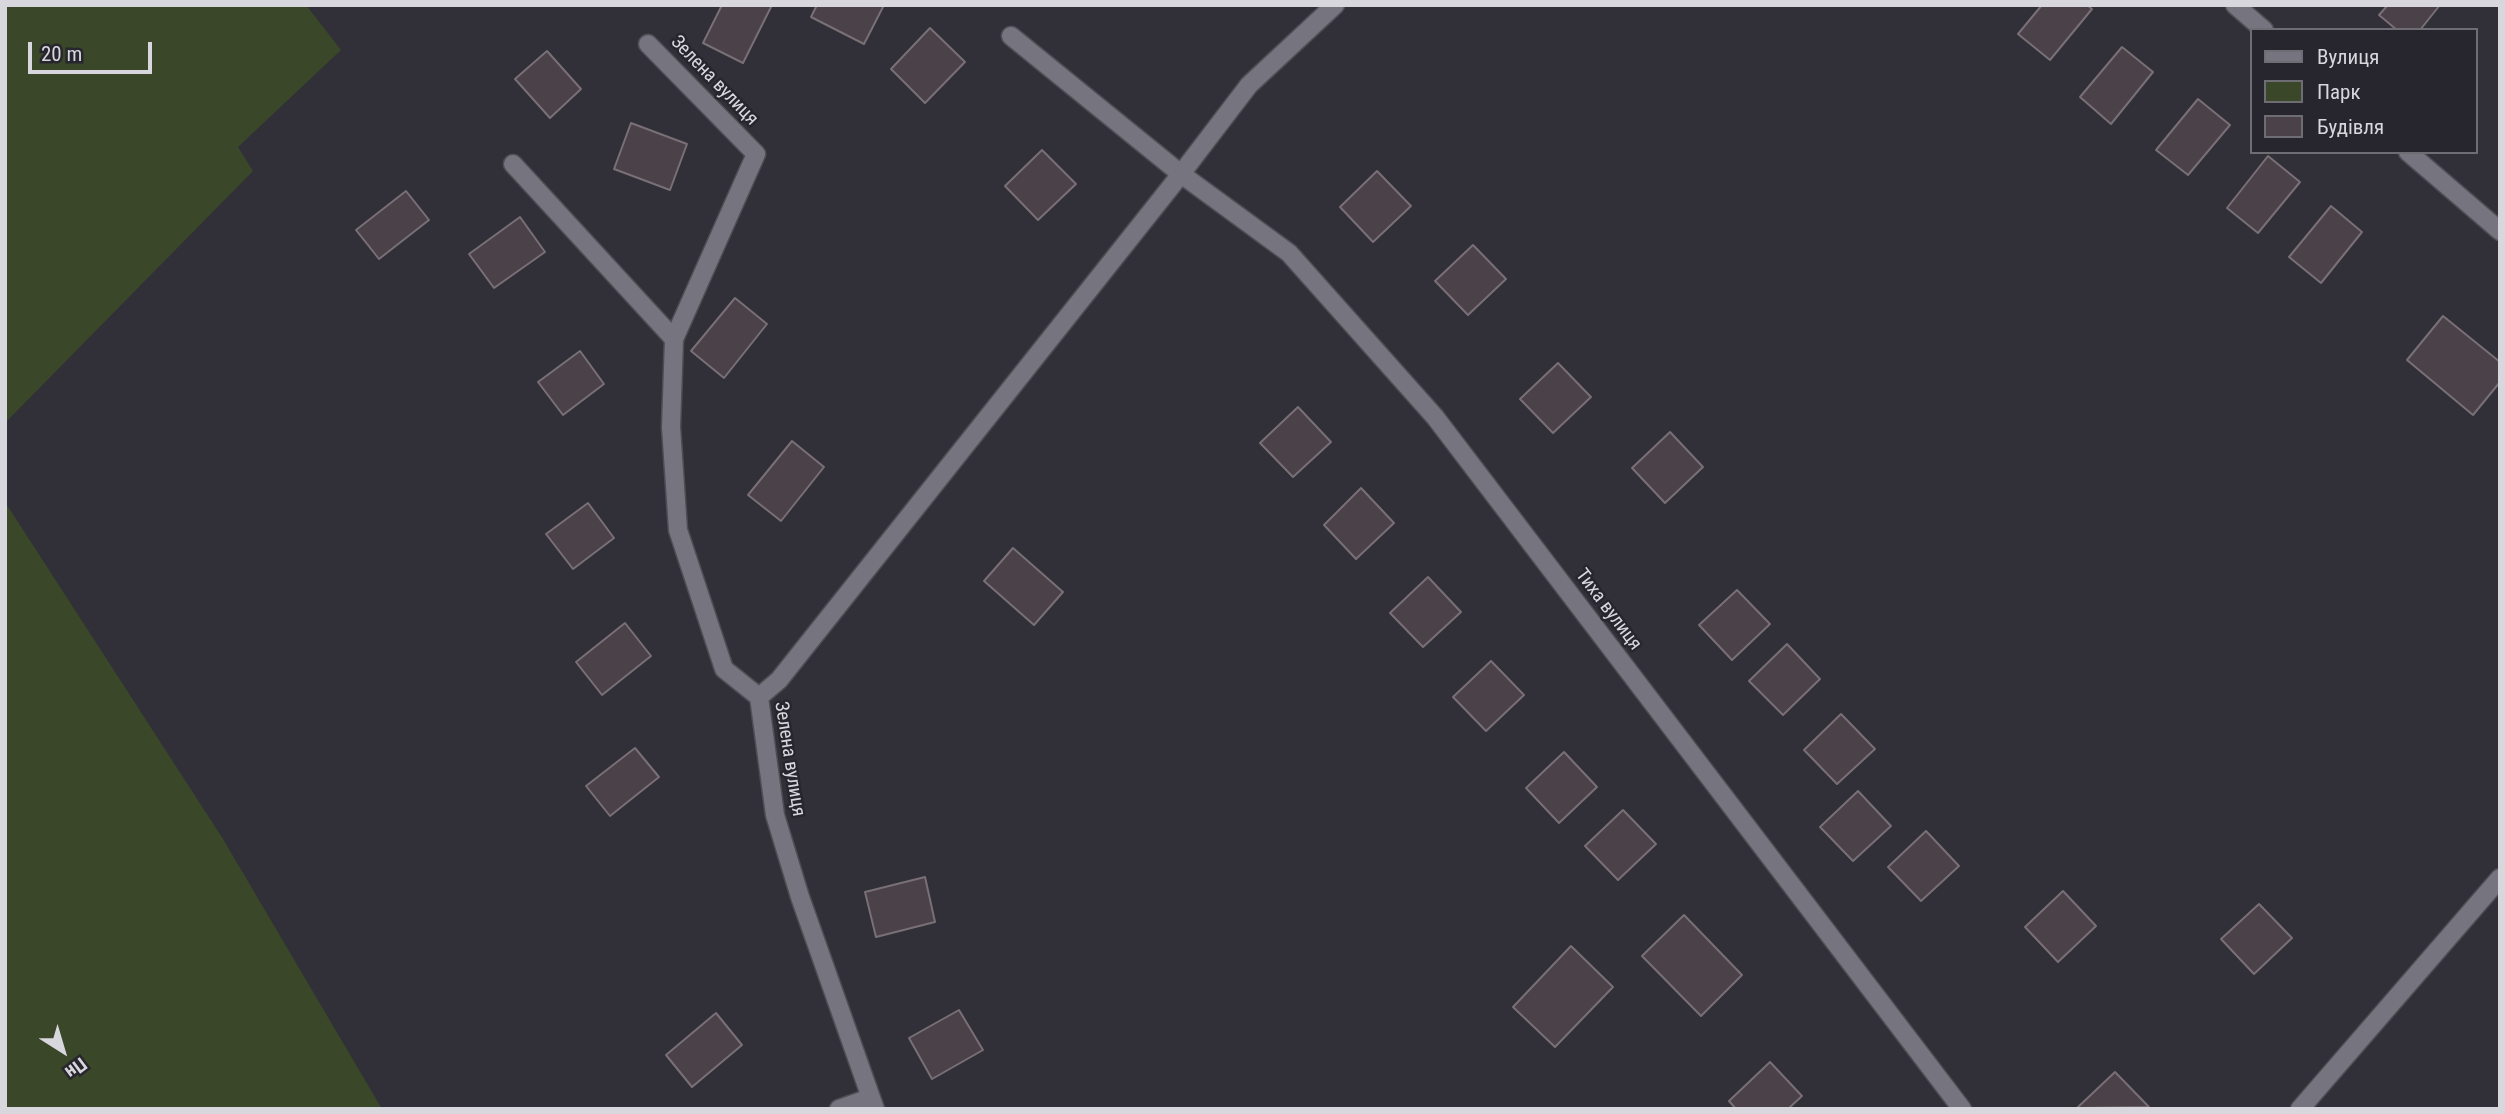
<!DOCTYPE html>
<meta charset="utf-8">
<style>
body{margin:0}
#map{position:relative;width:2505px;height:1114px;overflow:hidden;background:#313038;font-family:"Roboto Condensed",sans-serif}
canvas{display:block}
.frame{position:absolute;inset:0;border:7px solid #d8d7dd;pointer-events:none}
.legend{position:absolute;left:2250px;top:28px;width:228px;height:126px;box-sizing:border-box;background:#27262e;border:2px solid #6e6d74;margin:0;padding:9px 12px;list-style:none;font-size:21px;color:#d8d7dd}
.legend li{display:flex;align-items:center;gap:14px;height:35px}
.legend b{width:35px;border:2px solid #6e6d74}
.north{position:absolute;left:28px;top:1016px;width:70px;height:70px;-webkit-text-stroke:5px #27262e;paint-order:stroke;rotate:143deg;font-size:19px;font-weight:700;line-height:28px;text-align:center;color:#d8d7dd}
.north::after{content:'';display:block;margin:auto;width:24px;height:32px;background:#d8d7dd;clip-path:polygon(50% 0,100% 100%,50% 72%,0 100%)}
.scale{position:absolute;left:28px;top:42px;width:124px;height:32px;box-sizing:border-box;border:4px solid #d8d7dd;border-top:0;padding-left:9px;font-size:21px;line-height:24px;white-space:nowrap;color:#d8d7dd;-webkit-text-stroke:5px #27262e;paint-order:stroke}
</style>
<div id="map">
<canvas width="2505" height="1114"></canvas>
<div class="frame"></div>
<ul class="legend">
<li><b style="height:9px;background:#76747e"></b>Вулиця</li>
<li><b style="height:19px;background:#3a4729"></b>Парк</li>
<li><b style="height:19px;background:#4a4248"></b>Будівля</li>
</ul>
<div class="north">Пн</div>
<div class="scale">20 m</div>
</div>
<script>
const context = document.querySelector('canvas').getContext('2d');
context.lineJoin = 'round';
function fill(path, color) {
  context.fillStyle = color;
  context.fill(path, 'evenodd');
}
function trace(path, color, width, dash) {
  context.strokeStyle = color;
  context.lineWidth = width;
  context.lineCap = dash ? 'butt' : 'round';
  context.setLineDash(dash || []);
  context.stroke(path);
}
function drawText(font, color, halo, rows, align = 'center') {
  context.font = font + ' "Roboto Condensed",sans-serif';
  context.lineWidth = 5;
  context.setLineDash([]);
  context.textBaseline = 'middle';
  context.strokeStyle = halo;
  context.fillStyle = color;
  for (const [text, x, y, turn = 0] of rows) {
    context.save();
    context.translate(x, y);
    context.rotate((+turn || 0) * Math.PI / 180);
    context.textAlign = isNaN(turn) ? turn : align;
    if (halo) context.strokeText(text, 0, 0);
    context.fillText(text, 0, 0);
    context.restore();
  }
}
fill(new Path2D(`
 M5 5H306L341 50 238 147 253 171 5 423Z
 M5 502 223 839 382 1109H5Z`), '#3a4729');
const building = new Path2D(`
 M722 5H772L743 63 703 43Z
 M817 5H884L864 44 811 17Z
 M2042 5H2087L2092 9 2050 60 2018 34Z
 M2388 5H2440L2420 30H2397L2379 15Z
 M930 28 965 62 925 103 891 69Z
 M2122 47 2153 72 2111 124 2080 97Z
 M547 51 581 89 550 118 515 79Z
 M2198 99 2230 125 2188 175 2156 150Z
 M631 123 687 144 670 190 614 169Z
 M1042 150 1076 184 1038 220 1005 186Z
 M2268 156 2300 182 2258 233 2227 208Z
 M1377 171 1411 206 1373 242 1340 207Z
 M406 191 429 220 379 259 356 230Z
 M2331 206 2362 232 2321 283 2289 257Z
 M520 217 545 252 494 288 469 254Z
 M1473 245 1506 279 1468 315 1435 281Z
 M735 298 767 324 724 378 691 351Z
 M2443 316 2500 362V382L2473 415 2407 360Z
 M580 351 604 384 563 415 538 382Z
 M1558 363 1591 397 1553 433 1520 399Z
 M1298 407 1331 442 1293 477 1260 443Z
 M1670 432 1703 467 1665 503 1632 468Z
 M792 441 824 467 781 521 748 495Z
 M1361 488 1394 523 1356 559 1324 525Z
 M588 503 614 538 573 569 546 534Z
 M1013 548 1063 592 1034 625 984 581Z
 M1428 577 1461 612 1423 647 1390 613Z
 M1737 590 1770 624 1732 660 1699 625Z
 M625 623 651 656 602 695 576 662Z
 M1787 644 1820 679 1783 715 1749 681Z
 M1491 661 1524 695 1486 731 1453 697Z
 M1841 714 1875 749 1837 784 1804 750Z
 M635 748 659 777 610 816 586 786Z
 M1564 752 1597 787 1559 823 1526 788Z
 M1858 791 1891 826 1853 861 1820 827Z
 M1623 810 1656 844 1618 880 1585 846Z
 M1926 831 1959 866 1921 901 1888 867Z
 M925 877 935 922 876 937 865 892Z
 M2063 891 2096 926 2058 962 2025 927Z
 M2259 904 2292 938 2254 974 2221 939Z
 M1684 915 1742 975 1701 1016 1642 956Z
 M1571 946 1613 987 1555 1047 1513 1007Z
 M959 1010 983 1050 932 1079 909 1038Z
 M716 1013 742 1045 692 1087 666 1055Z
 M1770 1062 1802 1096 1788 1109H1736L1729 1101Z
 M2115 1072 2149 1107 2077 1108Z`);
fill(building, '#4a4248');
trace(building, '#796f76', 2);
const minor = new Path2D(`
 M2235 5 2264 30
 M1011 36 1181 174 1289 253 1435 417 1962 1109
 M648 44 756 154 674 339
 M2408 152 2500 231
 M513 164 674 339 671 427 678 530 724 669 759 697 775 815 800 897 875 1109
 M759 697 779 680 1181 174 1249 85 1335 5
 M839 1109 870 1098
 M2300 1109 2500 878`);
trace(minor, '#4e4d54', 21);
trace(minor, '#76747e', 18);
drawText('19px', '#d8d7dd', '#27262e', [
 ["Зелена вулиця",714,81,46],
 ["Тиха вулиця",1608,610,53],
 ["Зелена вулиця",789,759,81]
]);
</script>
